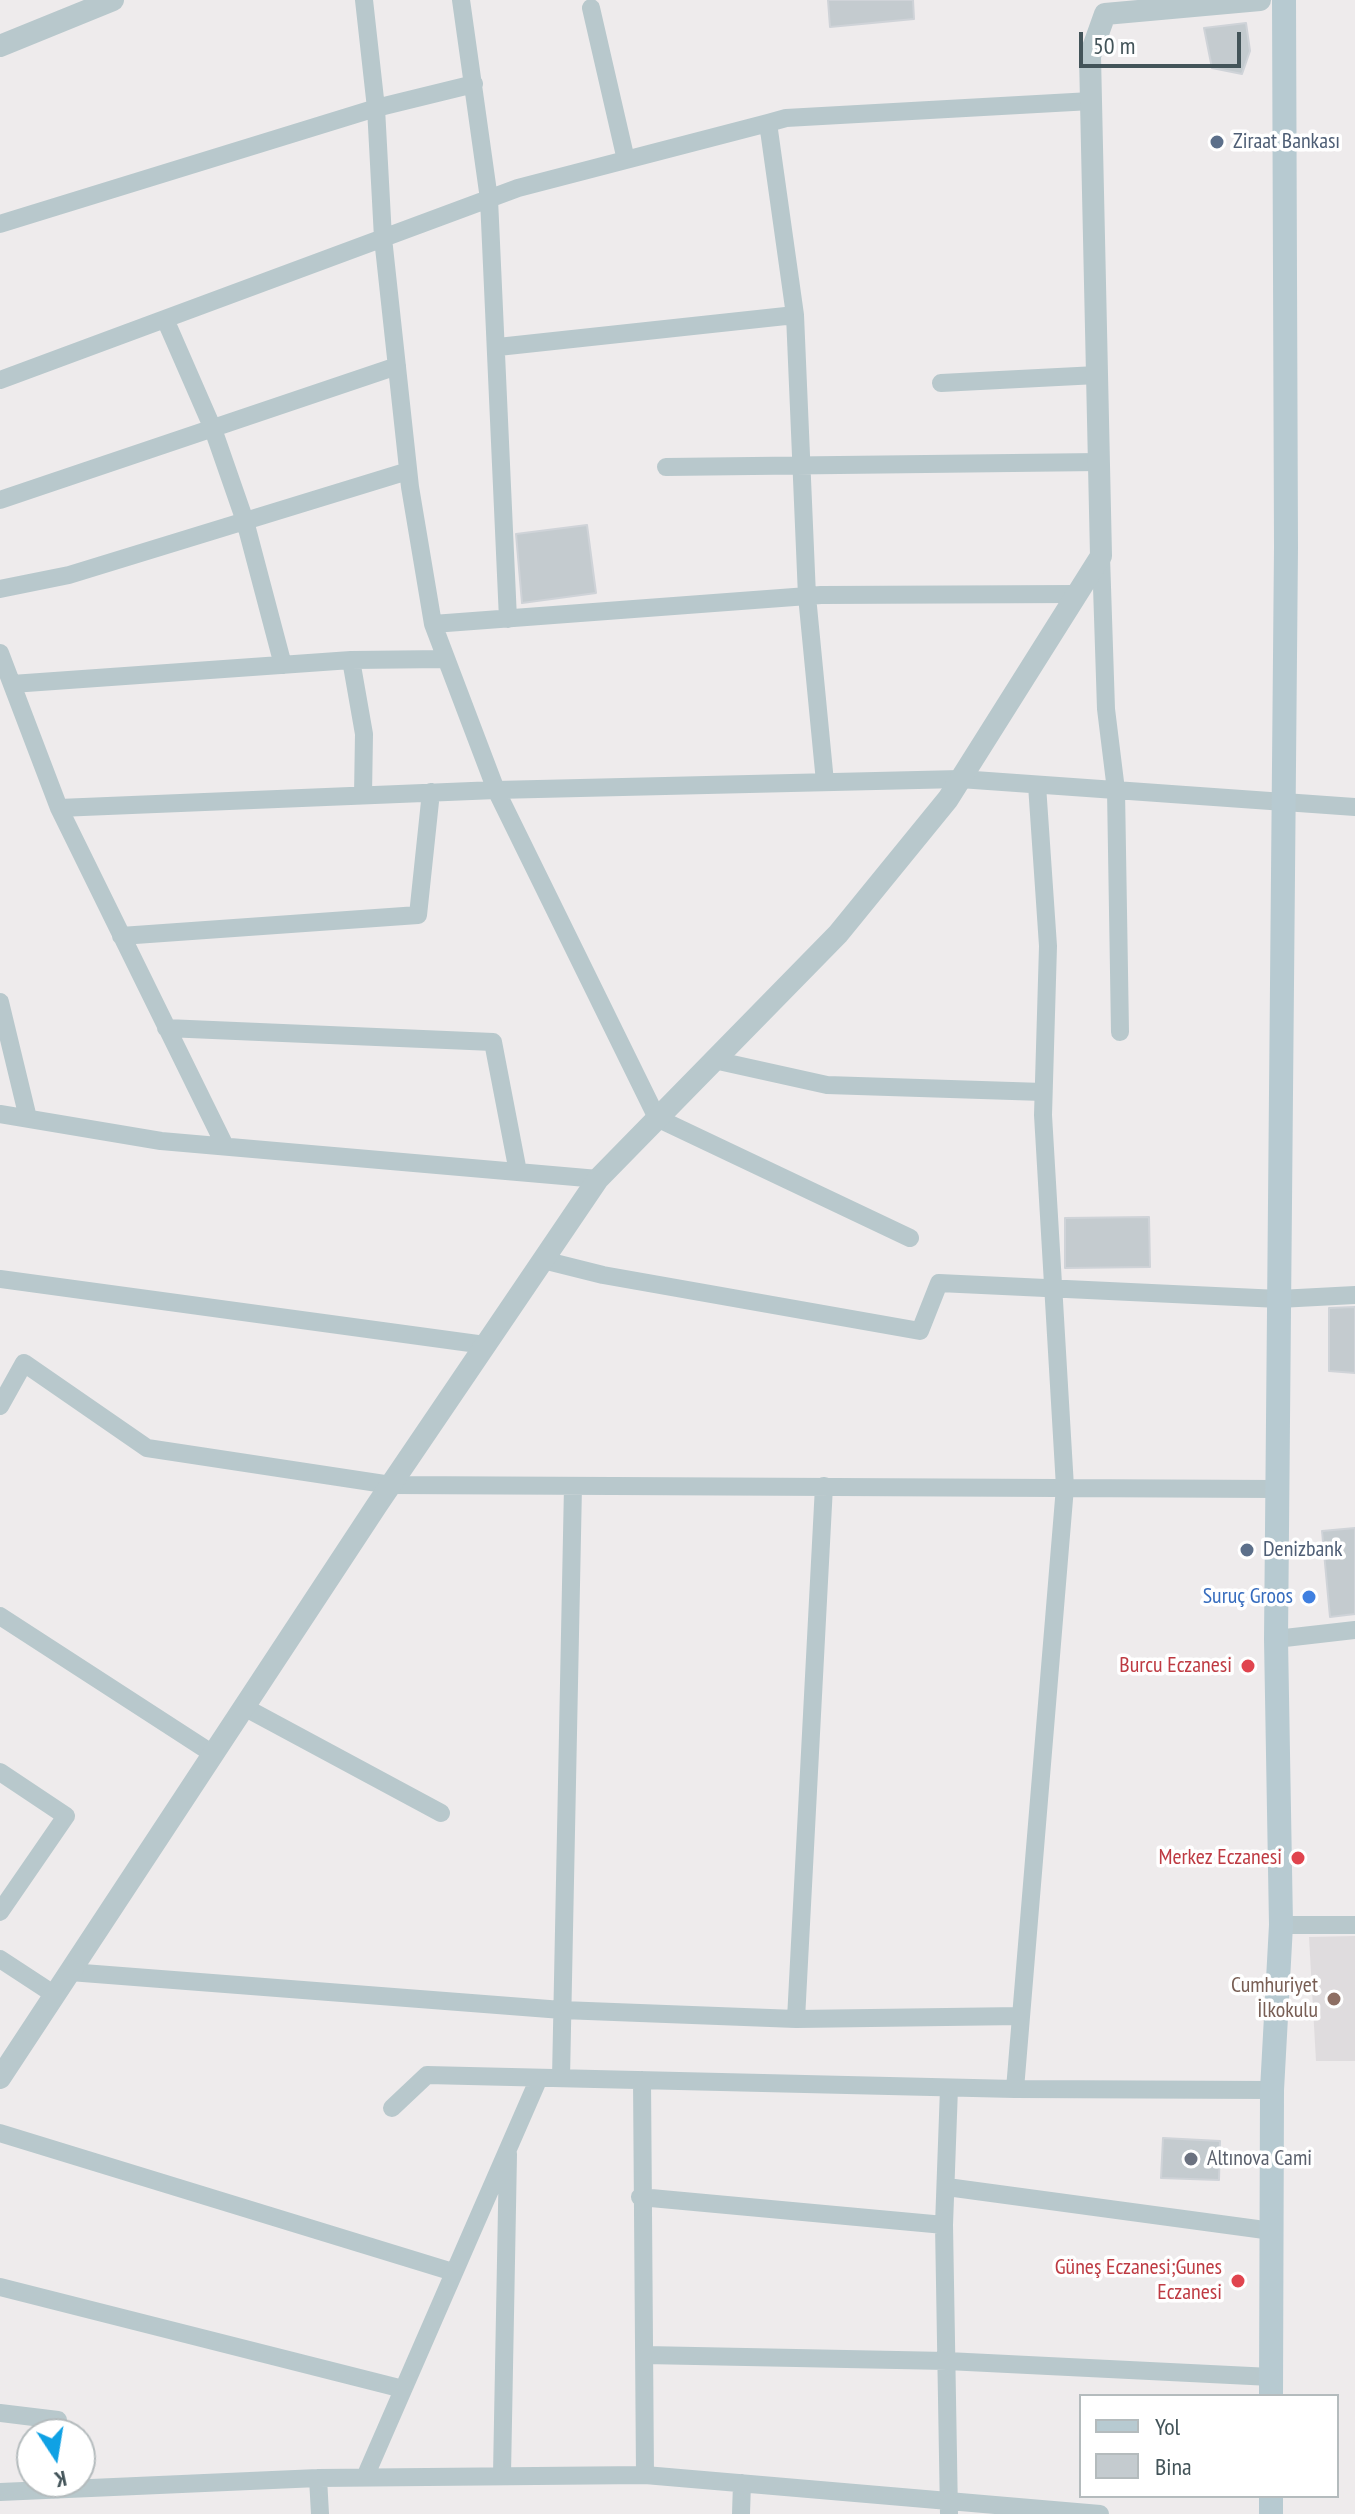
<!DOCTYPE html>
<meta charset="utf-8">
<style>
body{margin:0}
#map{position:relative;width:1355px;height:2514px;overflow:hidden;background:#eeebec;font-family:"PT Sans Narrow",sans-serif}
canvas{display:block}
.legend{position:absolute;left:1079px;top:2394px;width:260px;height:104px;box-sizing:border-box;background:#fff;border:2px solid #b4bbbd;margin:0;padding:10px 14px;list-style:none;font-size:24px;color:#435459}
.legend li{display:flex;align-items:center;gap:16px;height:40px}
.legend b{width:40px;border:2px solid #b4bbbd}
.north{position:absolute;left:16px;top:2418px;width:80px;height:80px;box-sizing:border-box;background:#fff;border:2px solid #b4bbbd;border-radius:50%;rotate:168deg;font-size:22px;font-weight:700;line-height:32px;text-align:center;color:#435459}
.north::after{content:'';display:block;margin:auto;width:28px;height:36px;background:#0fa1e4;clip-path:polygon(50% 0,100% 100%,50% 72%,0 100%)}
.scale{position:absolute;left:1079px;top:32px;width:162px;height:36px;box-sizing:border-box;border:4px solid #435459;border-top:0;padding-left:10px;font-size:24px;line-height:28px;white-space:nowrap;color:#435459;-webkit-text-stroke:6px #fff;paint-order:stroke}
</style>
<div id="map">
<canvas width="1355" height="2514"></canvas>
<ul class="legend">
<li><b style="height:10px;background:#b7cad1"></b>Yol</li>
<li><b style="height:22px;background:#c4cbcf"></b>Bina</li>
</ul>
<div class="north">K</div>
<div class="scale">50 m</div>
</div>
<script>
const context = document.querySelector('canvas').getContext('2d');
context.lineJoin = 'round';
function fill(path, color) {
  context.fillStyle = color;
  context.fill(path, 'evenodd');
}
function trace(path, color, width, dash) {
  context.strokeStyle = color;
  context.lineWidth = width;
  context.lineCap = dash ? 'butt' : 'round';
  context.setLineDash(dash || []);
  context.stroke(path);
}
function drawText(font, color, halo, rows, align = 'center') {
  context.font = font + ' "PT Sans Narrow",sans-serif';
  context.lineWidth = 7;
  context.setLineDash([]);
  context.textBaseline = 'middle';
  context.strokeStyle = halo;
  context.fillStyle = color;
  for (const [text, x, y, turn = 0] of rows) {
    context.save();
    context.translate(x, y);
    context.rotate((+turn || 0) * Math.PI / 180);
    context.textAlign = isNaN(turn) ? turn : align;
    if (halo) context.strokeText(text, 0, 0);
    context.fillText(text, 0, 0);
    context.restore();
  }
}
fill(new Path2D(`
 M1355 1936V2061H1316L1309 1937Z`), '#dfdcde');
const building = new Path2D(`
 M828 0H913L914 19 830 27Z
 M1246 23 1250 51 1242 74 1212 68 1204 28Z
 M587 525 596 593 522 603 516 534Z
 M1149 1217 1150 1267 1065 1268V1218Z
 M1355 1307V1373L1329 1371V1308Z
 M1355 1528V1614L1330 1617 1322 1531Z
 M1163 2138 1220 2141 1219 2180 1161 2178Z`);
fill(building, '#c4cbcf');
trace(building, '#cfd3d8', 2);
trace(new Path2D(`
 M364 0 376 108 383 238 410 487 433 624 496 790 657 1118 910 1238
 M461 0 489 199 508 619
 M591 8 626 160
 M768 123 795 315 807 596 825 782
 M0 224 376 108 474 84
 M165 319 213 429 245 521 283 665
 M498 347 795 315
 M0 380 518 188 768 123 786 118 1091 101
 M941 383 1097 375
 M666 467 1099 462
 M0 500 397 366
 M1101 556 1106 709 1116 790 1120 1032
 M0 589 69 575 408 471
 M433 624 821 595 1077 594
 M0 653 59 808 225 1146
 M351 660 364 734 363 795
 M12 684 351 660 446 659
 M59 808 496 790 960 779 1355 807
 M121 936 418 915 431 792
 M0 1002 28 1118
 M166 1028 493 1042 518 1172
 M714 1060 827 1085 1043 1092
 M0 1114 161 1141 598 1179
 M543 1260 603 1275 920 1331 939 1283 1279 1299 1355 1295
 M0 1279 485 1345
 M0 1406 24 1363 147 1448 391 1485 1277 1489
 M0 1616 213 1754
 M1276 1639 1355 1630
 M244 1707 441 1813
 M0 1772 66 1816 0 1912
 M1281 1925H1355
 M0 1959 55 1995
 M70 1972 562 2010 796 2019 1021 2016
 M796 2019 824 1486
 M561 2078 573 1486
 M642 2080 645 2475
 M949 2088 944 2225 949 2514
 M1015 2089 1065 1487 1043 1115 1048 946 1037 785
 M392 2108 427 2075 1015 2089 1272 2090
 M0 2133 453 2272
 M947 2187 1272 2231
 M640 2197 944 2225
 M0 2287 403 2389
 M645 2355 947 2361 1271 2377
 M0 2413 58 2420
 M502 2474 508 2154
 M365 2477 539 2078
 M318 2478 320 2514
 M0 2492 318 2478 645 2475 1100 2514
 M741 2514 742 2483`), '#b8c8cc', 18);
trace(new Path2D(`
 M0 46 113 0
 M0 2078 377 1505 598 1179 838 934 948 799 1101 556 1090 56 1105 14 1260 0`), '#b8c8cc', 22);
trace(new Path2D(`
 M1271 2396 1272 2090 1281 1925 1276 1639 1286 547 1284 0
 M1271 2514V2496`), '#b7cad1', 24);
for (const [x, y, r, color] of [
 [1217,142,8,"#5c6f8a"],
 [1247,1550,8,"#5c6f8a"],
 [1309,1597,8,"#3f7fe0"],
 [1248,1666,8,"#e0444e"],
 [1298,1858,8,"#e0444e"],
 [1334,1999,8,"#8d6e63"],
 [1191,2159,8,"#6b7280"],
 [1238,2281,8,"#e0444e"]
]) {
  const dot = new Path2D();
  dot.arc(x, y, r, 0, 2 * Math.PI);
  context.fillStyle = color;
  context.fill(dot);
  trace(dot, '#fff', 3);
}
drawText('22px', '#4e5e75', '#fff', [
 ["Ziraat Bankası",1233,142],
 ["Denizbank",1263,1550]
], 'left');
drawText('22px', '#366cbe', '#fff', [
 ["Suruç Groos",1293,1597]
], 'right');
drawText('22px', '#be3a42', '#fff', [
 ["Burcu Eczanesi",1232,1666],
 ["Merkez Eczanesi",1282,1858],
 ["Güneş Eczanesi;Gunes",1222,2268],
 ["Eczanesi",1222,2293]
], 'right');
drawText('22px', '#785e54', '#fff', [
 ["Cumhuriyet",1318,1986],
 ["İlkokulu",1318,2011]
], 'right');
drawText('22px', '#5b616d', '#fff', [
 ["Altınova Cami",1207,2159]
], 'left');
</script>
